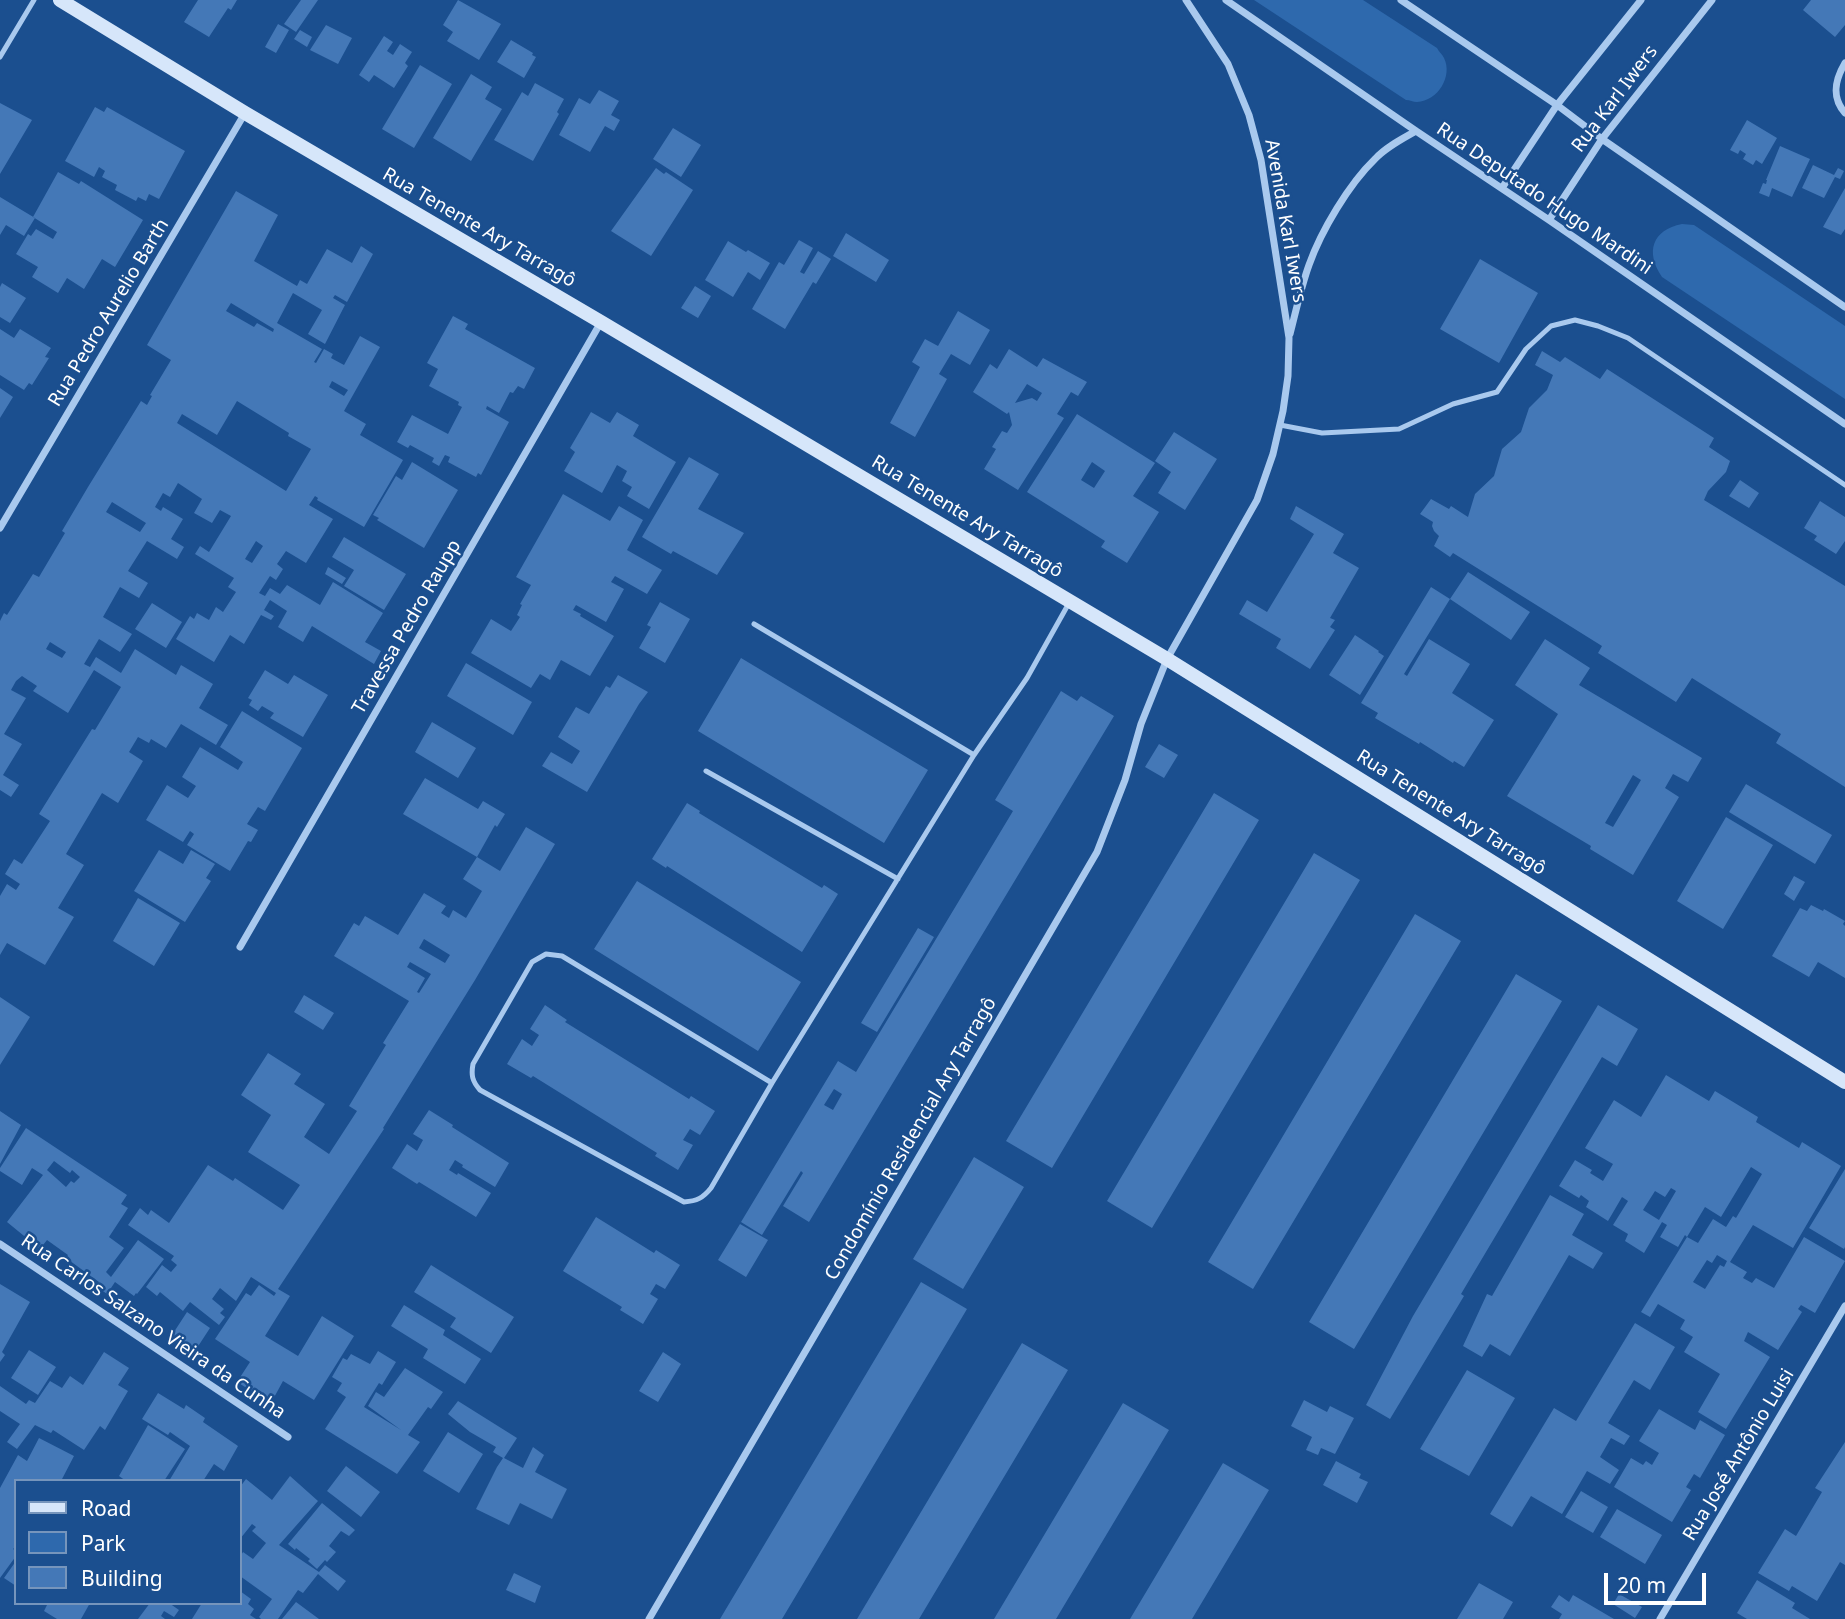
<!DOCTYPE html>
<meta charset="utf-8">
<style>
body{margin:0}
#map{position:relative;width:1845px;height:1619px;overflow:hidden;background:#1b4f8f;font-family:"Noto Sans",sans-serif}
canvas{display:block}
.legend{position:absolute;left:14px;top:1479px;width:228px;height:126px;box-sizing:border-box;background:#1b4f8f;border:2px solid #7695bc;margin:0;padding:9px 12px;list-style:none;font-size:21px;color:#fff}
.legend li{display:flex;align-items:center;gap:14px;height:35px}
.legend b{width:35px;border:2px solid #7695bc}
.scale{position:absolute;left:1604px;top:1573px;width:102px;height:32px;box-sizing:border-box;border:4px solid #fff;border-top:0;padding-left:9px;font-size:21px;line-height:24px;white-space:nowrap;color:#fff;-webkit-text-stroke:5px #1b4f8f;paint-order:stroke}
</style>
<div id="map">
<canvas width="1845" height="1619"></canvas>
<ul class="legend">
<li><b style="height:9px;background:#d6e6fa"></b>Road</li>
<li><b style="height:19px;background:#2e69ad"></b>Park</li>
<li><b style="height:19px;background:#4478b7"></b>Building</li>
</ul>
<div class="scale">20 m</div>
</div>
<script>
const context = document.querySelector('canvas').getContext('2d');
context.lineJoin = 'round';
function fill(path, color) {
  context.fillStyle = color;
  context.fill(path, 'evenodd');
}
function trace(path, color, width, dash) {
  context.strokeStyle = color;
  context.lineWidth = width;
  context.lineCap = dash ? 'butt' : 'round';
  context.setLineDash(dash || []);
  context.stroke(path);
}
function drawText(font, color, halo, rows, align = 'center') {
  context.font = font + ' "Noto Sans",sans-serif';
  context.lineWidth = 5;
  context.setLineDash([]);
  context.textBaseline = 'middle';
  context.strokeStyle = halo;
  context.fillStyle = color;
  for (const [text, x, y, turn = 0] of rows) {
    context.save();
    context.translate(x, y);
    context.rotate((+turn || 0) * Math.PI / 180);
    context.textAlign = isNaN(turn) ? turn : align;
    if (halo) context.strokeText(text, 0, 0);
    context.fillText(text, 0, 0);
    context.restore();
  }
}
fill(new Path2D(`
 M1254 0H1363L1437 48C1439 52 1442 54 1444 58 1453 76 1438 101 1417 102 1413 102 1410 100 1406 100Z
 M1682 224 1694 225 1845 326V399L1662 277C1645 252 1652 230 1682 224Z`), '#2e69ad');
fill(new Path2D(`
 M198 0H237L231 10 228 8 209 37 184 22Z
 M301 0H318L296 32 284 24Z
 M458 0 501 24 479 60 447 41 453 32 443 25Z
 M1811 0H1845V25L1835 37 1803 10Z
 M278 24 289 30 276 53 265 47Z
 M326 25 352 38 338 64 310 50Z
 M300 30 312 37 307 47 294 39Z
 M384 36 393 42 387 51 393 55 400 44 412 52 405 63 408 66 394 88 374 75 369 82 359 75Z
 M511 40 533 53 532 55 536 57 524 78 497 62Z
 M420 65 452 84 414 148 382 129Z
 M471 74 492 87 485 99 502 109 471 161 433 138Z
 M535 83 564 99 557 112 559 114 533 161 494 140 522 92 528 96Z
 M599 90 619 101 611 115 620 120 614 131 605 126 590 152 559 135 579 98 590 104Z
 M0 103 32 120 0 174Z
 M95 107 104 112 107 107 185 151 159 199 149 194 146 201 138 197 136 201 115 190 117 185 102 177 105 171 99 167 94 177 65 161Z
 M1747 120 1777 138 1762 164 1756 160 1753 165 1743 159 1746 154 1740 150 1738 154 1730 150Z
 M673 128 701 145 681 177 653 159Z
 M1780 146 1810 159 1792 197 1772 188 1769 197 1759 193 1763 183 1766 184 1767 180H1766Z
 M1813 165 1834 175 1838 168 1844 171 1840 179 1835 177 1824 198 1802 188Z
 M656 168 664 174 666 172 693 190 651 256 611 231Z
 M58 172 79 184 81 181 143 220 115 267 102 259 84 289 67 278 58 293 32 277 38 267 16 254 28 234 31 236 36 229 53 239 57 232 33 217Z
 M1845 188V229L1841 235 1823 227Z
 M236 191 278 215 254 261 297 286 300 280 307 284 327 249 352 263 361 246 373 254 347 302 335 295 333 298 345 305 325 344 308 334 322 310 293 293 277 323 322 349 314 362 316 363 324 349 333 354 331 358 344 365 360 336 380 347 344 411 366 424 360 435 403 460 364 527 317 500 318 498 315 496 309 505 333 519 306 563 286 551 277 564 283 569 276 580 270 576 259 593 265 596 270 588 280 594 287 585 320 605 333 582 383 613 365 642 381 651 374 664 312 626 303 642 278 627 287 611 270 600 264 610 274 616 271 620 261 615 244 644 230 635 214 662 176 639 190 616 194 619 197 613 209 620 216 607 223 612 236 592 228 587 234 578 195 554 200 546 209 552 231 516 220 510 212 523 194 513 202 499 178 483 170 497 163 493 155 507 161 511 163 507 183 519 171 539 184 547 177 559 147 541 128 571 148 583 139 598 120 587 103 617 132 634 120 652 99 639 84 664 90 667 96 657 121 673 135 649 176 675 181 665 213 684 199 708 228 725 216 745 181 724 166 748 151 739 149 743 138 737 129 752 143 761 118 803 102 793 66 854 84 865 58 908 74 917 45 965 7 943 0 955V896L7 884 16 890 20 884 5 874 14 859 22 864 50 821 39 814 92 729 95 730 121 687 94 670 68 713 33 691 37 686 22 676 16 681 11 690 26 698 4 734 22 744 3 775 19 785 11 797 0 790V621L4 613 7 615 33 574 39 577 65 533 62 531 88 487 141 401 147 405 152 396 150 395 171 360 147 345ZM231 303 274 329 273 332 257 323 254 327 226 311ZM332 381 348 390 344 396 329 387ZM237 401 289 433 288 436 311 449 286 491 177 423 182 414 217 435ZM112 502 146 523 140 532 106 512ZM256 541 263 546 252 563 245 559ZM50 642 66 652 62 658 46 649Z
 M0 197 35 218 24 236 6 225 0 235Z
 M846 233 889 260 876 282 833 256Z
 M799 240 813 248 800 272 804 274 818 251 831 259 816 284 813 282 785 329 752 309 779 262 784 265Z
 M728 241 746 252 748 250 770 263 760 280 748 272 733 297 705 280Z
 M1480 259 1538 293 1499 363 1440 329Z
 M2 283 26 298 10 323 0 317V287Z
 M695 286 711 296 698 318 681 308Z
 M958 311 990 330 970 365 951 354 939 374 947 379 915 437 890 423 920 367 912 362 925 339 938 346Z
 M453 316 468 324 465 329 535 368 524 389 518 386 513 393 510 392 499 413 487 406 486 409 509 422 481 475 478 473 476 477 448 462 450 457 445 455 439 466 432 462 434 458 410 445 408 448 397 442 412 415 448 434 462 407 458 405 459 402 429 386 438 369 427 363Z
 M0 329 14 338 20 329 51 348 45 357 49 358 32 385 29 383 24 390 0 375Z
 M1009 349 1037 367 1043 358 1087 382 1078 396 1071 392 1057 414 1064 418 1018 490 984 469 996 449 992 447 1002 431 1007 433 1012 425 1009 412 1007 414 973 392 990 364 997 369ZM1027 384 1042 393 1037 401 1032 398 1015 403Z
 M1542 351 1560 362 1565 357 1600 379 1607 369 1714 438 1709 447 1730 461 1726 472 1708 491 1704 500 1845 586V787L1776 743 1781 734 1692 678 1676 702 1598 653 1602 646 1453 553 1450 557 1434 546 1439 536 1434 531 1432 526 1433 522 1420 514 1431 499 1449 509 1451 506 1468 517 1475 494 1494 476 1502 449 1521 432 1529 408 1547 390 1553 375 1535 365Z
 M0 388 13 397 0 418Z
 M591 412 610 423 617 412 639 425 633 436 676 462 649 509 627 496 632 487 622 481 627 471 617 465 602 493 564 471 575 452 570 448Z
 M1077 414 1155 463 1133 496 1159 512 1127 563 1101 547 1105 541 1027 492ZM1092 462 1105 471 1094 488 1081 480Z
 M1174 432 1217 459 1185 510 1158 493 1171 472 1155 461Z
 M689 457 719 474 698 509 744 533 717 575 673 551 671 554 642 537Z
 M412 462 458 490 424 548 377 520 379 518 373 515 396 476 402 480Z
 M1740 480 1759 493 1749 508 1729 496Z
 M563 494 610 521 619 506 643 520 627 550 662 570 647 594 615 576 611 582 624 589 606 622 576 605 573 610 581 614 580 616 614 636 590 676 561 660 550 680 540 674 531 688 471 653 491 619 511 631 520 617 517 615 522 605 520 604 531 585 516 577Z
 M1820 501 1845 517V541L1836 554 1814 540 1817 536 1804 528Z
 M1296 506 1344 534 1333 553 1359 568 1330 618 1335 620 1330 627 1335 630 1310 669 1276 648 1281 639 1239 614 1247 600 1267 612 1314 534 1290 519Z
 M344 537 406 574 384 610 344 586 354 570 332 557Z
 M328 567 346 578 342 584 325 574Z
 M1468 572 1530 612 1511 640 1450 599Z
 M1431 587 1450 599 1404 674 1407 676 1429 639 1470 664 1452 693 1494 720 1464 767 1454 761 1453 763 1420 742 1419 744 1375 718 1378 713 1361 703Z
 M660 602 690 619 665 663 639 648 651 627 647 625Z
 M152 603 182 622 166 648 135 629Z
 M1355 635 1379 651 1378 652 1384 656 1360 695 1329 675Z
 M1545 639 1590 668 1579 685 1702 758 1688 782 1673 774 1665 788 1679 797 1633 875 1590 849 1591 846 1507 796 1558 714 1515 685ZM1633 775 1641 780 1613 827 1605 823Z
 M741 658 928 770 884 843 698 731Z
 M466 663 532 702 513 735 447 696Z
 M265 670 288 684 294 675 328 695 303 737 270 718 274 713 262 706 258 711 249 705 252 700 248 698Z
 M618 675 648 692 639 704 587 792 542 766 551 752 572 764 580 751 558 737 576 707 589 714 606 686 610 688Z
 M1061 691 1077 701 1081 696 1114 716 809 1222 783 1206 803 1173 801 1171 762 1235 741 1222 838 1061 856 1072 1013 811 995 800ZM834 1089 842 1094 833 1110 824 1105Z
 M242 711 302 748 265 811 258 807 247 824 258 830 251 842 248 841 230 871 187 845 194 834 190 831 183 842 146 820 167 785 188 798 196 786 182 777 200 747 238 770 243 762 220 747Z
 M432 722 476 748 458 778 415 752Z
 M1159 744 1178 755 1164 778 1145 767Z
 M425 778 478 809 483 801 505 814 497 827 495 825 477 857 403 814Z
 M1746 784 1832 835 1815 864 1729 812Z
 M1214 793 1259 820 1052 1168 1006 1141Z
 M687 803 700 811 699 813 822 888 824 885 838 894 802 952 667 866 666 868 652 859Z
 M1726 817 1773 845 1723 929 1677 901Z
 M526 827 555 844 475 980 383 1128 384 1129 278 1289 290 1296 265 1336 298 1356 322 1316 354 1336 314 1400 283 1381 271 1403 237 1382 250 1362 215 1339 246 1293 251 1296 259 1285 274 1296 276 1293 251 1277 236 1301 220 1288 212 1299 224 1309 220 1313 225 1317 219 1325 190 1302 183 1311 160 1292 157 1296 146 1287 162 1265 171 1272 177 1265 171 1260 174 1256 128 1225 140 1208 148 1215 151 1210 169 1223 208 1165 233 1181 235 1178 283 1210 300 1185 248 1152 271 1115 241 1095 268 1053 301 1074 294 1084 325 1104 304 1137 329 1154 357 1111 349 1106 386 1045 383 1043 409 1001 334 956 354 923 359 926 365 916 398 935 424 893 446 906 441 913 449 918 453 910 466 918 482 891 463 879 477 857 500 871ZM424 939 450 955 445 963 419 948ZM410 962 431 974 419 993 417 992 425 978 407 967Z
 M159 850 183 864 191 850 215 864 206 878 211 881 185 922 134 891Z
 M1314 853 1360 880 1152 1228 1107 1201Z
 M1794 876 1805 882 1794 901 1784 894Z
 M637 881 801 982 758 1051 594 949Z
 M138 898 180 923 154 966 113 941Z
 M1811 905 1823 911 1824 909 1845 921 1843 924 1845 926V978L1818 962 1809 977 1772 956 1800 908 1807 911Z
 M1415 914 1461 941 1253 1289 1208 1262Z
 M918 928 934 937 877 1032 861 1023Z
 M1516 974 1562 1001 1354 1349 1309 1322Z
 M304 995 334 1013 323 1030 294 1012Z
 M0 997 30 1017 0 1065Z
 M545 1005 567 1020 565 1022 689 1099 691 1096 715 1111 700 1135 690 1129 683 1140 693 1145 678 1170 655 1156 657 1153 533 1076 531 1078 507 1064 522 1039 532 1046 539 1035 530 1029Z
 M1598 1005 1638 1029 1617 1066 1602 1057 1461 1294 1464 1296 1390 1419 1366 1405 1413 1316Z
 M1666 1075 1709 1101 1715 1091 1758 1117 1756 1122 1799 1148 1802 1142 1841 1166 1793 1248 1753 1225 1730 1262 1747 1272 1743 1278 1752 1283 1756 1278 1774 1288 1804 1237 1845 1261 1815 1313 1801 1305 1798 1309 1802 1312 1778 1350 1748 1332 1744 1341 1770 1357 1726 1429 1698 1412 1720 1374 1684 1352 1693 1337 1680 1329 1685 1320 1658 1304 1650 1317 1641 1312 1687 1237 1698 1243 1713 1219 1726 1227 1733 1216 1736 1218 1762 1174 1751 1167 1721 1217 1705 1207 1687 1237 1685 1235 1678 1247 1660 1237 1667 1225 1662 1222 1644 1253 1625 1241 1628 1234 1613 1225 1628 1201 1622 1197 1608 1221 1586 1207 1589 1201 1581 1195 1579 1198 1559 1186 1575 1160 1592 1170 1590 1173 1603 1181 1613 1164 1585 1148 1614 1100 1641 1117ZM1671 1188 1676 1191 1659 1220 1643 1210 1655 1191 1665 1197ZM1717 1255 1727 1261 1724 1267 1720 1265 1705 1289 1693 1282 1707 1260 1712 1263Z
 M429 1110 453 1125 452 1127 509 1163 495 1187 462 1167 463 1165 455 1160 449 1170 457 1175 458 1173 491 1193 476 1217 419 1182 417 1184 392 1168 407 1144 417 1151 423 1140 413 1134Z
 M0 1111 21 1125 0 1164Z
 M26 1128 127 1195 121 1204 128 1208 109 1237 124 1248 106 1272 111 1277 138 1240 164 1259 137 1294 136 1293 134 1296 115 1282 107 1294 96 1286 99 1282 66 1258 68 1255 47 1240 40 1249 7 1222 43 1175 32 1168 22 1185 0 1171V1168ZM54 1161 70 1173 72 1170 80 1177 74 1183 71 1181 66 1187 47 1170Z
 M974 1157 1024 1187 963 1289 913 1259Z
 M1845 1169V1247L1844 1249 1809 1228Z
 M1550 1195 1584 1214 1572 1235 1603 1253 1593 1269 1569 1255 1510 1356 1490 1344 1482 1357 1463 1346 1487 1294 1492 1296Z
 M596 1217 654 1253 656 1250 680 1265 665 1289 656 1284 650 1294 658 1299 643 1324 620 1310 622 1307 563 1271Z
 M740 1224 768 1240 746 1277 718 1260Z
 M431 1265 514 1317 491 1353 450 1327 456 1318 414 1292Z
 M921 1282 967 1309 782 1619H720Z
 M0 1284 30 1302 2 1352 5 1355 0 1362Z
 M404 1305 445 1330 443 1335 481 1359 465 1384 423 1358 428 1349 391 1326Z
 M187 1312 210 1328 195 1351 172 1335Z
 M1635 1323 1675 1347 1650 1390 1634 1380 1608 1423 1630 1436 1624 1445 1611 1438 1600 1457 1619 1470 1610 1484 1587 1471 1562 1514 1531 1496 1512 1527 1490 1514 1554 1408 1576 1421Z
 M1022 1343 1068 1370 919 1619H857Z
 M29 1350 56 1367 38 1395 11 1378Z
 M378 1351 396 1362 382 1385 379 1383 364 1407 401 1430 368 1406 376 1392 384 1397 405 1368 443 1392 431 1409 428 1407 408 1435 420 1442 397 1474 325 1429 346 1397 337 1391 342 1383 332 1377 343 1358 347 1360 351 1354 370 1364Z
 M104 1352 129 1368 118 1385 128 1391 105 1430 100 1426 84 1450 53 1430 51 1433 35 1425 17 1449 7 1442 20 1424 0 1411V1386L26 1404 29 1400 35 1403 50 1381 62 1388 70 1376 83 1385Z
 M663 1352 681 1364 658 1402 639 1391Z
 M1467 1370 1515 1398 1469 1476 1420 1449Z
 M158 1393 184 1409 186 1405 205 1418 203 1422 238 1446 224 1471 214 1464 203 1481H169L190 1446 170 1432 168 1435 142 1419Z
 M1304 1400 1327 1412 1330 1406 1354 1418 1335 1454 1321 1448 1318 1455 1306 1450 1312 1437 1291 1426Z
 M458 1401 517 1438 504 1458 523 1468 533 1447 544 1455 535 1472 567 1489 552 1519 520 1503 509 1525 476 1509 497 1467 503 1458 493 1452 496 1447 470 1432 448 1414Z
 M1123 1403 1169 1430 1056 1619H994Z
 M1659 1409 1695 1430 1700 1420 1725 1435 1700 1478 1694 1474 1686 1487 1691 1490 1672 1522 1614 1487 1631 1458 1643 1465 1646 1461 1652 1465 1659 1453 1639 1441Z
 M148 1425 185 1449 164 1481H126L119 1476Z
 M448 1432 483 1454 459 1493 423 1471Z
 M39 1438 74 1456 61 1481H16V1546L13 1549 16 1551V1556L0 1578V1488L18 1455 27 1461Z
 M1845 1442V1565L1840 1562 1817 1601 1792 1586 1789 1591 1758 1573 1785 1529 1796 1536 1822 1492 1815 1488Z
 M1336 1461 1361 1474 1359 1478 1368 1482 1357 1503 1323 1485Z
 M1223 1463 1269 1490 1192 1619H1130Z
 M346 1466 380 1492 361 1517 327 1491Z
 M290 1476 318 1501 279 1545 319 1572 325 1565 346 1581 338 1591 318 1574 303 1593 298 1590 278 1619H261L259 1617 272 1599 240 1576V1557L243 1552 253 1559 266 1543 252 1531 256 1527 252 1524 240 1539V1487L246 1479 272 1500Z
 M1581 1491 1608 1507 1593 1533 1565 1517Z
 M322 1503 355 1530 349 1536 341 1531 329 1546 336 1552 327 1562 325 1560 317 1569 308 1561 310 1559 296 1548 295 1550 288 1544Z
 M1617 1509 1662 1535 1645 1564 1600 1537Z
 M16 1561V1586L4 1578Z
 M514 1573 541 1586 535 1603 506 1590Z
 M1757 1580 1795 1603 1792 1608 1810 1619H1747L1737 1613Z
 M1479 1583 1513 1602 1503 1619H1457Z
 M240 1591 251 1599 248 1604 254 1609 250 1615 256 1619H192L202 1603H240Z
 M1619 1594 1642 1607 1635 1618 1613 1604Z
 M1559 1595 1569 1602 1573 1595 1614 1619H1559L1562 1614 1551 1607Z
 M296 1602 319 1619H282Z
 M48 1603 64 1604 90 1603 81 1619H57L44 1611Z
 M150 1603H169L179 1610 174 1617 164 1611 161 1616 165 1619H138Z`), '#4478b7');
trace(new Path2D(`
 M0 57 34 0
 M1280 425 1322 433 1399 429 1453 404 1497 392 1526 349 1551 326 1575 320 1598 326 1628 338 1845 485
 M754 624 974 755
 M706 771 898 879
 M772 1083 562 956 546 954 532 962 473 1064C471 1075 472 1081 480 1090L684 1202C697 1201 703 1198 711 1188L772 1083 974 755 1027 678 1069 603`), '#a9c9ee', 5);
trace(new Path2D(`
 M1226 0 1416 131 1549 220 1845 424
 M1401 0 1557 105 1602 139 1845 307
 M1845 63C1835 80 1831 97 1845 113
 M1502 188 1557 105 1641 0
 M1549 220 1602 139 1712 0
 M1290 334C1296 311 1301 287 1309 265 1321 231 1349 184 1375 159 1386 147 1402 139 1416 131
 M0 528 245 113
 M240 947 601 322
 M0 1244 288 1437
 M649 1619 1097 852 1125 780 1141 724 1167 659 1257 500 1273 454 1283 411 1288 376 1289 338 1261 160 1249 115 1228 64 1186 0
 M1660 1619 1845 1306`), '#a9c9ee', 7);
trace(new Path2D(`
 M60 0 245 113 601 322 1167 659 1845 1082`), '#d6e6fa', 14);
drawText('19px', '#fff', '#1b4f8f', [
 ["Rua Karl Iwers",1615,99,-53],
 ["Rua Deputado Hugo Mardini",1544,199,34],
 ["Avenida Karl Iwers",1285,221,80],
 ["Rua Tenente Ary Tarragô",479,228,30],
 ["Rua Pedro Aurelio Barth",109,313,-59],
 ["Rua Tenente Ary Tarragô",967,517,31],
 ["Travessa Pedro Raupp",407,627,-60],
 ["Rua Tenente Ary Tarragô",1451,813,32],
 ["Condomínio Residencial Ary Tarragô",911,1139,-60],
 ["Rua Carlos Salzano Vieira da Cunha",153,1327,34],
 ["Rua José Antônio Luisi",1739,1455,-59]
]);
</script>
